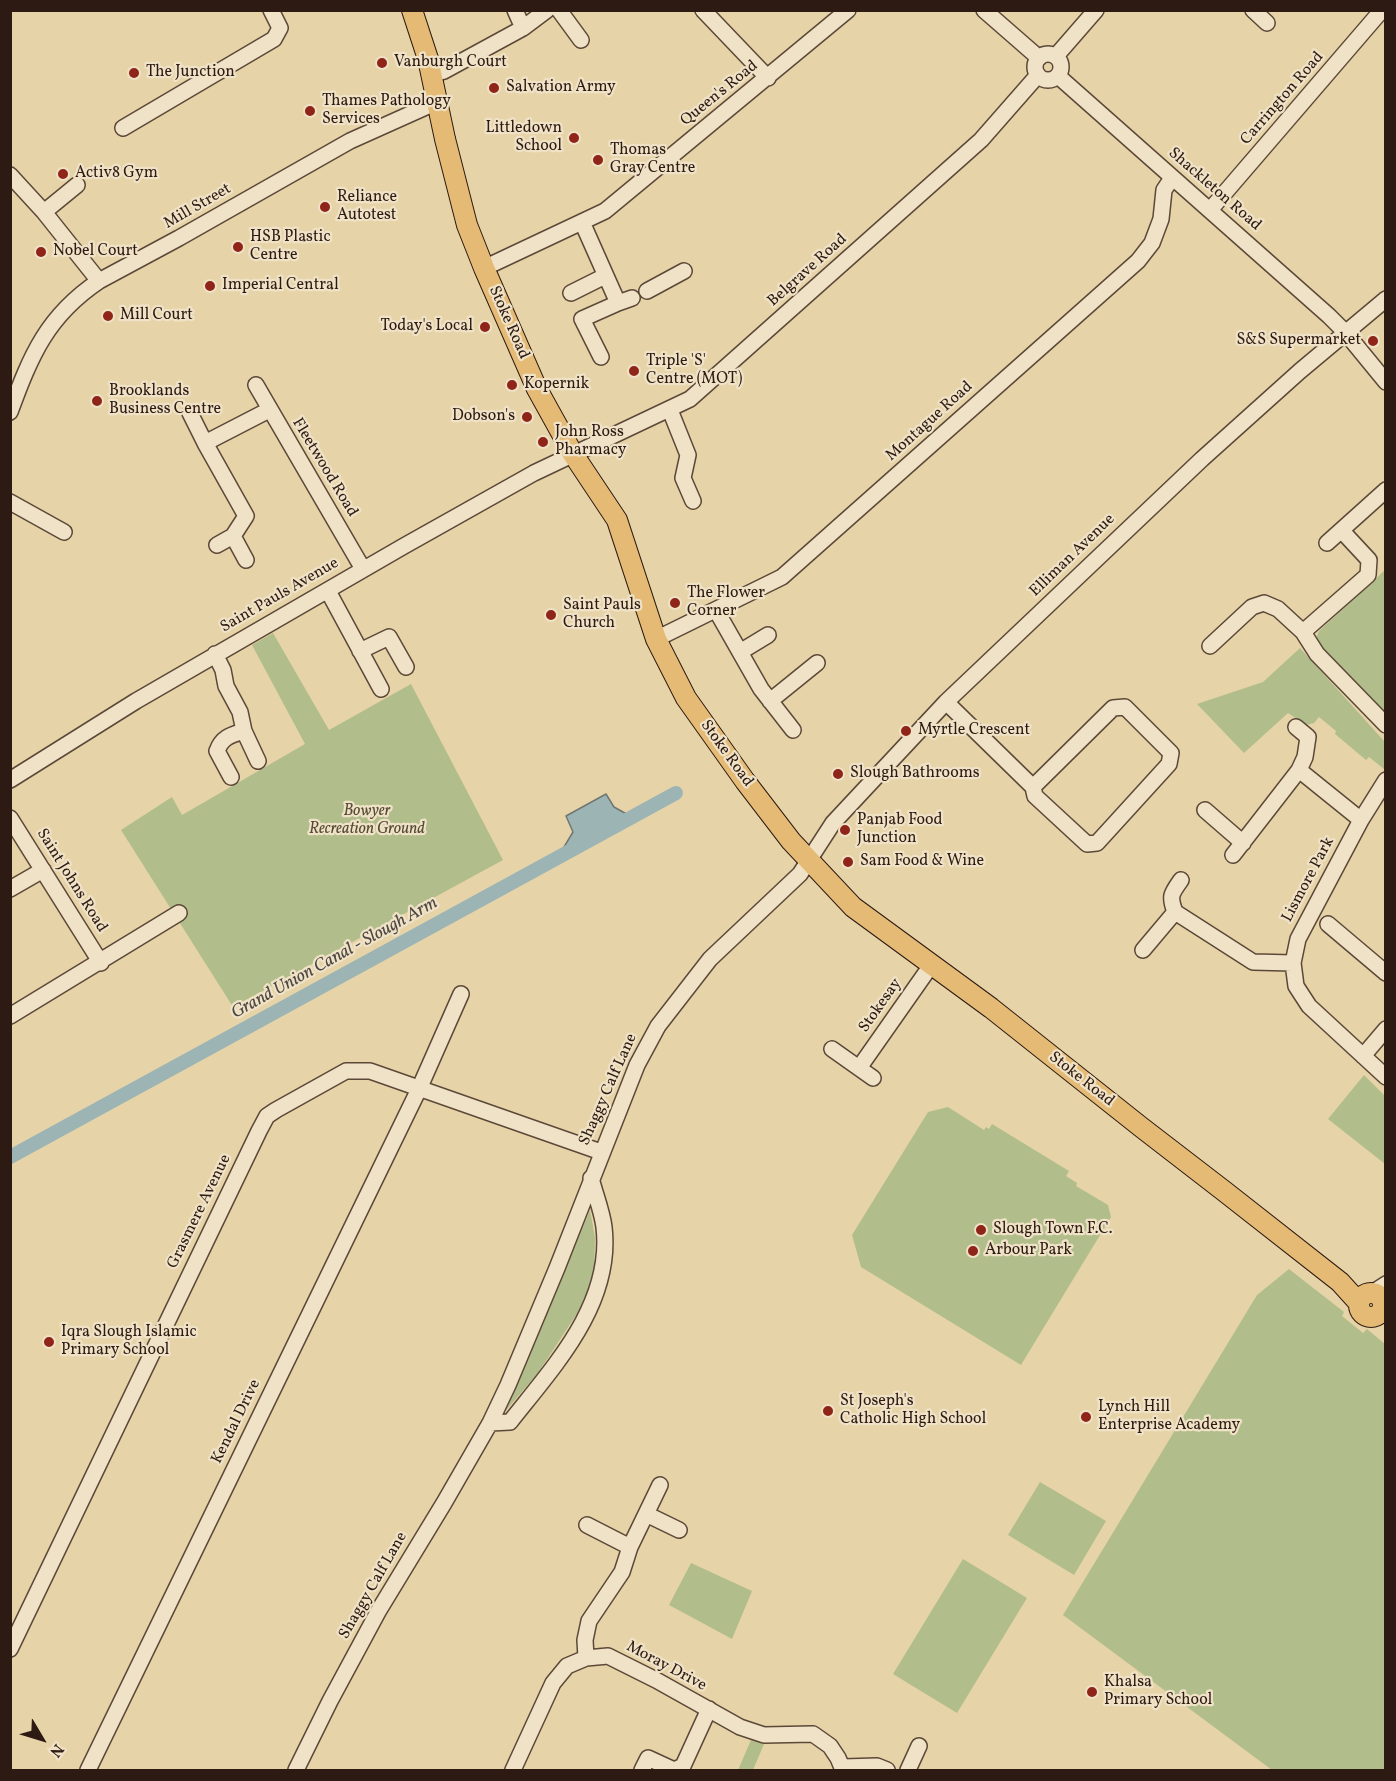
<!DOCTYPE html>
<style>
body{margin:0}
#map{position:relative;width:1396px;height:1781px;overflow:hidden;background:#e7d3a8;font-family:Vollkorn,serif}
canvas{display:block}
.frame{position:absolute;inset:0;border:12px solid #2d1a12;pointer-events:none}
.north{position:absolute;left:12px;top:1709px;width:60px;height:60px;-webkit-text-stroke:4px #efe2c6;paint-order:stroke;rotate:128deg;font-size:16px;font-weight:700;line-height:24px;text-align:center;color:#2d1a12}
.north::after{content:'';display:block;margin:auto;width:21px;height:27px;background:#2d1a12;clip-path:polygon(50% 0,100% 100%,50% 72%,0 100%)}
</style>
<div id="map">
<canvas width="1396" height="1781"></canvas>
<div class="frame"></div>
<div class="north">N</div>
</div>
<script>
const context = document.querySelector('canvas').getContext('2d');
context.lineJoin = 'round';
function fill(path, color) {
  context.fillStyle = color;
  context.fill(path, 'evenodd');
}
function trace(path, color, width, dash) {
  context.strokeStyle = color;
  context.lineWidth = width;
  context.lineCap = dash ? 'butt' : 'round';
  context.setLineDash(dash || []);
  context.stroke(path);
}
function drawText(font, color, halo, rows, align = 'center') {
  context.font = font + ' Vollkorn,serif';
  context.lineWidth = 4.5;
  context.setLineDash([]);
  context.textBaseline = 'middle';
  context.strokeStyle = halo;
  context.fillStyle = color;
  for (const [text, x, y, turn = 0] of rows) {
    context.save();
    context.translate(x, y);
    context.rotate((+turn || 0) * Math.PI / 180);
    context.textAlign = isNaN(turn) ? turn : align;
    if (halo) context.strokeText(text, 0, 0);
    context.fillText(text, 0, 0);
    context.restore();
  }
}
fill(new Path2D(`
 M1385 570V720L1317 644 1316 638 1319 631Z
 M273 633 329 730 411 684 503 860 233 1007 121 830 172 797 182 815 305 744 252 645Z
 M1300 648 1385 742V766L1384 769 1369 757 1366 760 1335 734 1336 731 1319 717 1314 723 1306 725 1288 713 1244 753 1197 704 1263 682Z
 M1364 1075 1385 1096V1164L1328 1119Z
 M948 1107 984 1130 986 1127 989 1129 992 1124 1069 1171 1066 1176 1077 1183 1076 1186 1108 1205 1111 1217 1021 1365 861 1267 852 1235 928 1112Z
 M590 1210 595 1238 594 1273 584 1303 538 1373 502 1415Z
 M1289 1269 1344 1312 1342 1316 1363 1333 1367 1329 1385 1344V1770H1272L1063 1615 1257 1295Z
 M1040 1482 1106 1521 1074 1575 1008 1535Z
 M963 1559 1027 1598 957 1713 893 1674Z
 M691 1563 752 1591 732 1639 669 1605Z
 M751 1740 764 1744 753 1770H738Z`), '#b1be8b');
const water = new Path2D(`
 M606 794 614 807 632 817 558 857 573 832 566 816Z`);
fill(water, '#9cb5b4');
trace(water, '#707773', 1.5);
trace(new Path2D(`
 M10 1157 676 793`), '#9cb5b4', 14);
const minor = new Path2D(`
 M559 10 581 40
 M703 10 768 78
 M984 10 1039 58
 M1253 10 1267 23
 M523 28 547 10
 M1035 67a13 13 0 1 1 26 0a13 13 0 1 1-26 0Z
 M1056 56 1096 10
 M430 75 444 71 523 28 515 10
 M1058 76 1329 316 1345 332 1386 382
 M123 128 274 39 280 28 271 10
 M10 175 44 212 99 281 179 238 350 141 437 102
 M1210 210 1382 10
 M44 212 77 185
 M582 222 618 303 582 319 601 357
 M484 268 605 211 848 10
 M647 291 684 271
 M571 293 605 276
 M618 303 632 298
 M256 385 363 569
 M670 410 688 455 683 478 693 501
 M10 412C31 355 47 316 99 281
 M190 413 205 443
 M10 502 64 532
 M1327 543 1386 490
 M217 545 233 536
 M246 560 233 536 246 516 205 443 269 410
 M328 591 381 689
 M716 610 761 689 793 730
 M1303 632 1368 575 1369 560 1342 531
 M656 639 782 577 1075 317 1138 261 1152 243 1161 219 1164 190 1172 178
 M1210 646 1252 607 1264 603 1278 609 1303 632 1317 654 1386 725
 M360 651 389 637 406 667
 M740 652 768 635
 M215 654 223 670 226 686 240 712 244 731 258 761
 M770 701 817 663
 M946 702 1033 787 1035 796 1087 844 1097 843 1169 764 1171 753 1125 707 1113 708 1033 787
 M1299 770 1361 820
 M231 777 217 751C222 737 231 735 244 731
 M10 780 136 701 404 546 534 473 690 399 981 140 1038 75
 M1386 780 1361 820 1298 939 1293 963 1296 986 1309 1006 1386 1077
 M1205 810 1243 843
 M10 818 101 963
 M1233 855 1299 770 1305 757 1308 737 1296 727
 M1181 880C1171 894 1169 896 1175 912L1253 962 1293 963
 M10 889 43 870
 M1328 924 1386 973
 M1143 950 1175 912
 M10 1016 179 913
 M832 1049 873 1078
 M1363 1056 1386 1029
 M859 1068 932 964
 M1372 1293 1386 1284
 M1383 1302 1386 1296
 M490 1423 510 1422C554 1366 613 1304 604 1227 602 1211 595 1194 591 1178
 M646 1514 679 1530
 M587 1525 630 1547
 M10 1649 259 1131 267 1116 276 1110 346 1071H370L601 1152
 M586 1658 585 1640 589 1621 622 1572 630 1547 660 1485
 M843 1767 877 1766 887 1770
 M88 1770 419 1089 461 994
 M296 1770 330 1701 379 1610 444 1503 490 1423 508 1385 557 1268 637 1065 658 1026 710 959 800 874 833 823 946 702 1202 459 1300 371 1386 299
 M513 1770 553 1683 567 1666 586 1658 608 1656 656 1680 740 1727 764 1735 813 1734 830 1746 838 1758 843 1770
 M642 1770 648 1758 674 1770 683 1766 709 1709
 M908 1770 919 1746`);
const major = new Path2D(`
 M412 10 428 59 445 139 467 225 484 268 537 389 573 454 617 520 656 639 686 698 745 781 791 841 853 907 991 1008 1141 1127 1224 1191 1340 1282 1359 1303
 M1359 1305a12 12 0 1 1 24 0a12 12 0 1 1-24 0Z`);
trace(minor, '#5c4838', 18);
trace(major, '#2d1a12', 22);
trace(minor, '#efe2c6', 15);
trace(major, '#e4ba74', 20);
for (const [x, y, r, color] of [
 [382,63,6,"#8f2418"],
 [134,73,6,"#8f2418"],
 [494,88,6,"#8f2418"],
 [310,111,6,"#8f2418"],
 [574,138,6,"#8f2418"],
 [598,160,6,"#8f2418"],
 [63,174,6,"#8f2418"],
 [325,207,6,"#8f2418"],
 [238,247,6,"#8f2418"],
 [41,252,6,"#8f2418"],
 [210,286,6,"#8f2418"],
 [108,316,6,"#8f2418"],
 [485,327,6,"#8f2418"],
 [1373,341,6,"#8f2418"],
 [634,371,6,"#8f2418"],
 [512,385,6,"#8f2418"],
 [97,401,6,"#8f2418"],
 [527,417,6,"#8f2418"],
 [543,442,6,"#8f2418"],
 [675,603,6,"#8f2418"],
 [551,615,6,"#8f2418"],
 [906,731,6,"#8f2418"],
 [838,774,6,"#8f2418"],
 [845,830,6,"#8f2418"],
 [848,862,6,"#8f2418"],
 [981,1230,6,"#8f2418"],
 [973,1251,6,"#8f2418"],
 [49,1342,6,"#8f2418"],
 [828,1411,6,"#8f2418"],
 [1086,1417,6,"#8f2418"],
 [1092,1692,6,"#8f2418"]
]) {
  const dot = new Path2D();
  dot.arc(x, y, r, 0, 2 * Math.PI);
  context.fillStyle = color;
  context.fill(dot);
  trace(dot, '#efe2c6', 2);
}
drawText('16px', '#2d1a12', '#efe2c6', [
 ["Vanburgh Court",394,63],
 ["The Junction",146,73],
 ["Salvation Army",506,88],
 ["Thames Pathology",322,102],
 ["Services",322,120],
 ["Littledown",562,129,"right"],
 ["School",562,147,"right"],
 ["Thomas",610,151],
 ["Gray Centre",610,169],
 ["Activ8 Gym",75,174],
 ["Reliance",337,198],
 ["Autotest",337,216],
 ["HSB Plastic",250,238],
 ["Centre",250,256],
 ["Nobel Court",53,252],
 ["Imperial Central",222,286],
 ["Mill Court",120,316],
 ["Today's Local",473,327,"right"],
 ["S&S Supermarket",1361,341,"right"],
 ["Triple 'S'",646,362],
 ["Centre (MOT)",646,380],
 ["Kopernik",524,385],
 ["Brooklands",109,392],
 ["Business Centre",109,410],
 ["Dobson's",515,417,"right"],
 ["John Ross",555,433],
 ["Pharmacy",555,451],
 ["The Flower",687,594],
 ["Corner",687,612],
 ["Saint Pauls",563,606],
 ["Church",563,624],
 ["Myrtle Crescent",918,731],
 ["Slough Bathrooms",850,774],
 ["Panjab Food",857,821],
 ["Junction",857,839],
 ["Sam Food & Wine",860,862],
 ["Slough Town F.C.",993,1230],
 ["Arbour Park",985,1251],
 ["Iqra Slough Islamic",61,1333],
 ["Primary School",61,1351],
 ["St Joseph's",840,1402],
 ["Catholic High School",840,1420],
 ["Lynch Hill",1098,1408],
 ["Enterprise Academy",1098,1426],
 ["Khalsa",1104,1683],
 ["Primary School",1104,1701]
], 'left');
drawText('16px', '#2d1a12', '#efe2c6', [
 ["Queen's Road",720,94,-39],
 ["Carrington Road",1283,99,-49],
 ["Shackleton Road",1214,190,41],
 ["Mill Street",198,207,-30],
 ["Belgrave Road",808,271,-42],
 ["Stoke Road",508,323,66],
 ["Montague Road",930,422,-42],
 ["Fleetwood Road",324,468,59],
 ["Elliman Avenue",1073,556,-44],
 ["Saint Pauls Avenue",280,596,-30],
 ["Stoke Road",726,754,54],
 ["Lismore Park",1309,880,-62],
 ["Saint Johns Road",71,881,58],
 ["Stokesay",881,1006,-55],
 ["Stoke Road",1081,1080,38],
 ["Shaggy Calf Lane",609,1090,-66],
 ["Grasmere Avenue",200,1212,-64],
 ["Kendal Drive",237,1422,-64],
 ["Shaggy Calf Lane",374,1586,-60],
 ["Moray Drive",666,1667,28]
]);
drawText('italic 16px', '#554b36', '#efe2c6', [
 ["Bowyer",367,812],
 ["Recreation Ground",367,830]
]);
drawText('italic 18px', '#4e4843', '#efe2c6', [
 ["Grand Union Canal - Slough Arm",335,959,-29]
]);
</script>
